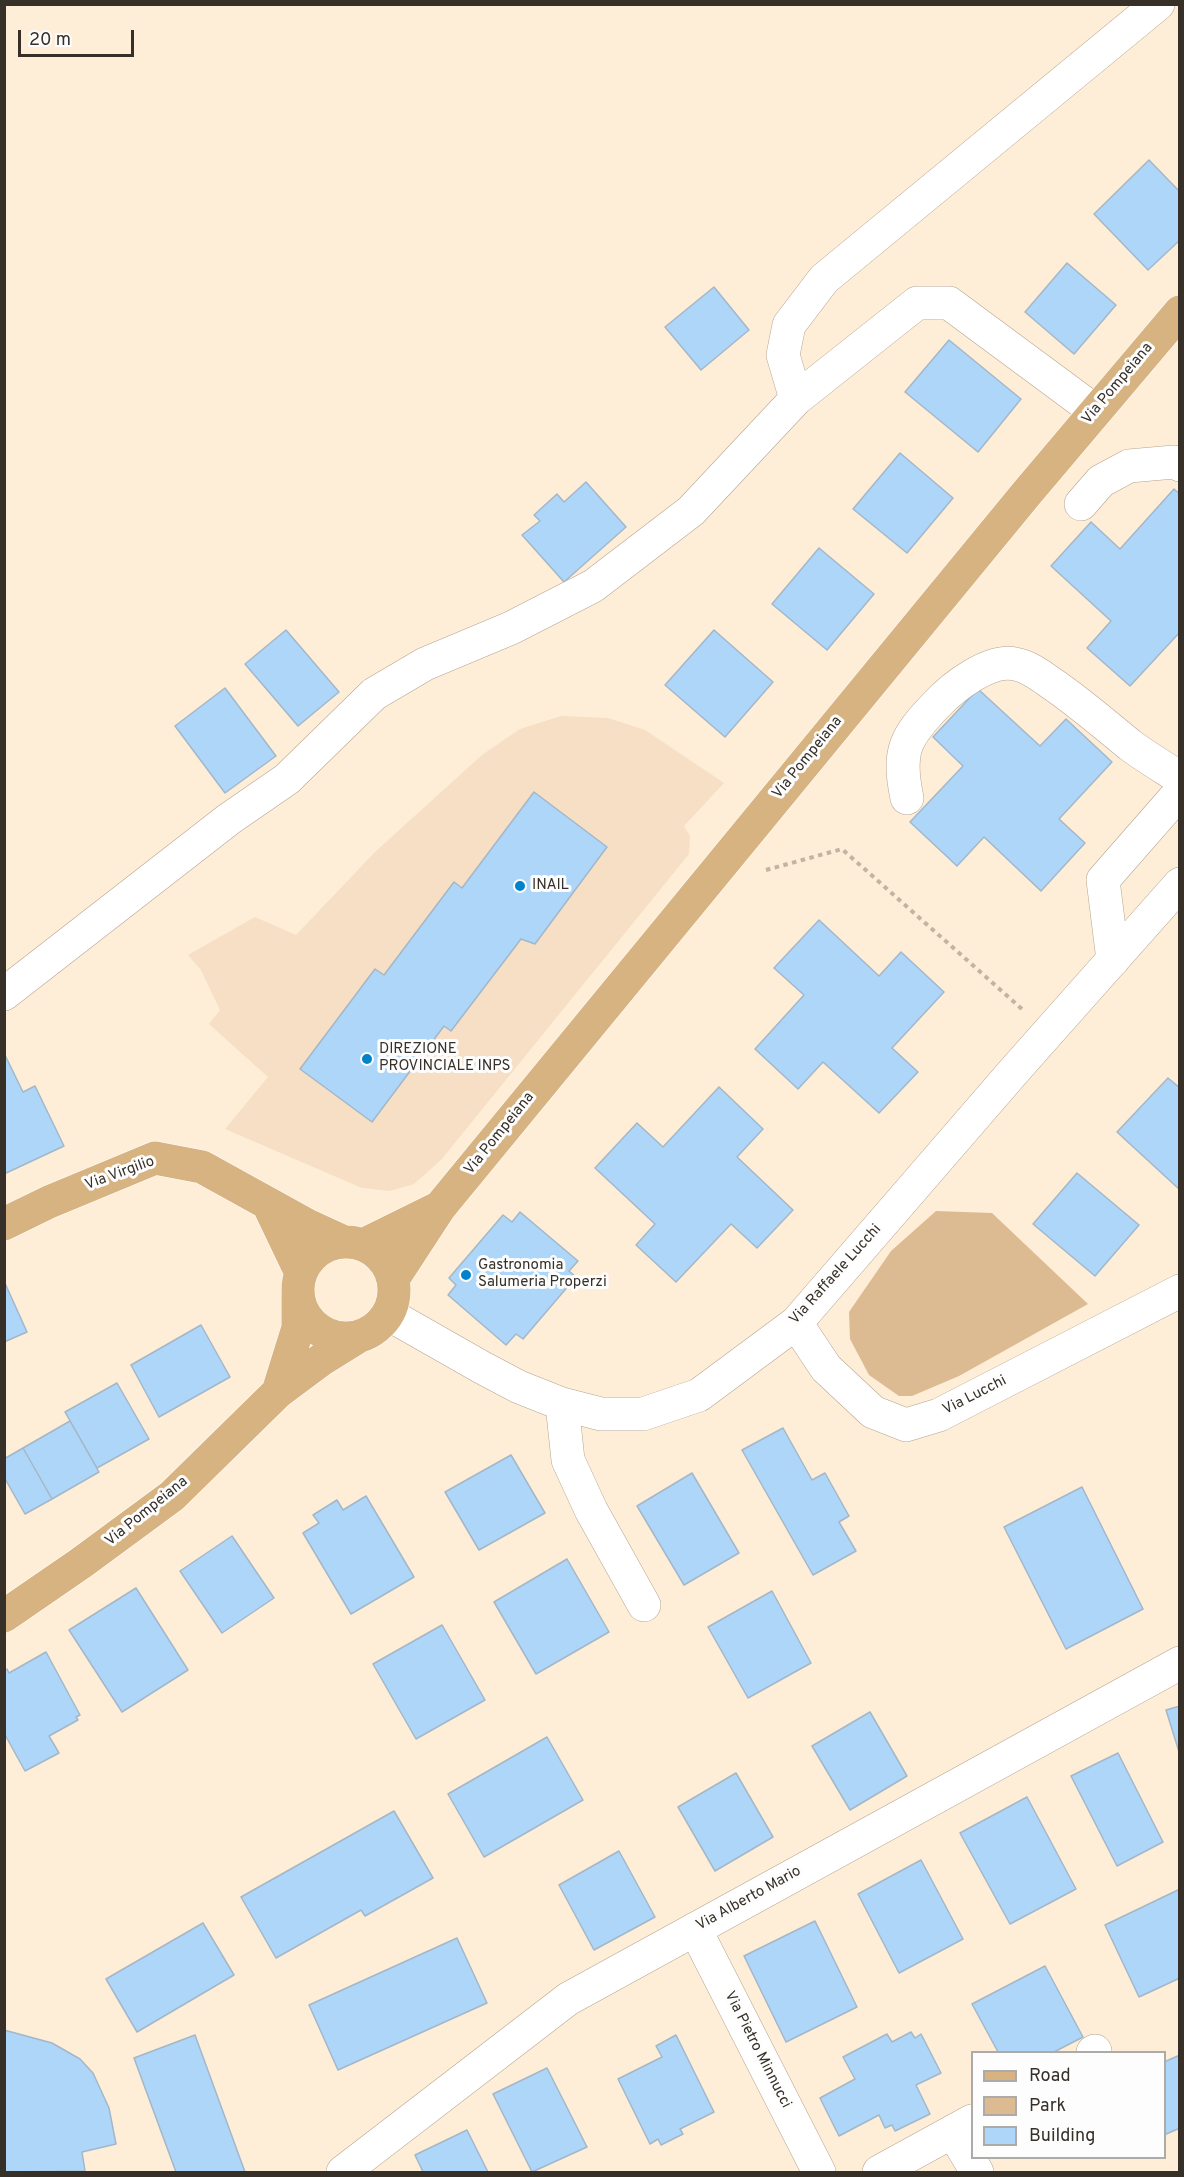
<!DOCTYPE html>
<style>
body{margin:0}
#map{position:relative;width:1184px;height:2177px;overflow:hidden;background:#feedd7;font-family:Overpass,sans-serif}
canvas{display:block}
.frame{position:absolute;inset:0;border:6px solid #363028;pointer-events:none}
.legend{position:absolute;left:971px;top:2051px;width:195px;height:108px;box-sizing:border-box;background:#fdfdfd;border:2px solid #adaba8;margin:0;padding:8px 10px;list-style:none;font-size:18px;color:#363028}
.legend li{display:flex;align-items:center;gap:12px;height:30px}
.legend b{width:30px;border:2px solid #adaba8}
.scale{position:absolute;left:18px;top:30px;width:116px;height:27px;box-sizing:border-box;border:3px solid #363028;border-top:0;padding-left:8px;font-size:18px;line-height:21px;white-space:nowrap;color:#363028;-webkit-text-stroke:4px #fdfdfd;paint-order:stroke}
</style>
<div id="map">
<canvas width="1184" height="2177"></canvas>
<div class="frame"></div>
<ul class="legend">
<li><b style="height:8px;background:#d6b380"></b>Road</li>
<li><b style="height:16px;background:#ddbb92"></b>Park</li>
<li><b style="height:16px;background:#add6f9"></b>Building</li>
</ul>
<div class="scale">20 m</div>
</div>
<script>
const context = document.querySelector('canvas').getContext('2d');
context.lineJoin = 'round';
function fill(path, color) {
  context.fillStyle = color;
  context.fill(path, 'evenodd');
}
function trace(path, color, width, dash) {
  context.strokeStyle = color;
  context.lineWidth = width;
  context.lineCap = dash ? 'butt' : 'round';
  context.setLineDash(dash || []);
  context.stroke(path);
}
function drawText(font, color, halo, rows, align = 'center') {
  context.font = font + ' Overpass,sans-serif';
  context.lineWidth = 6;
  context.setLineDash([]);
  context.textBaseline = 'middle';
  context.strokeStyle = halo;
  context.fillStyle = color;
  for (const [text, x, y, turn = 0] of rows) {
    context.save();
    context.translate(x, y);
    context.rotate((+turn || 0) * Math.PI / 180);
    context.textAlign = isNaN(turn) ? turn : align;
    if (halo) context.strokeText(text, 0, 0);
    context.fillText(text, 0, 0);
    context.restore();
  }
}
fill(new Path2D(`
 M561 716 608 718 645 730 724 783 684 826 690 836 689 854 441 1160 414 1184 390 1191 362 1188 225 1129 268 1077 209 1024 220 1010 201 970 188 955 255 917 296 935 375 852 482 755 520 729Z`), '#f6dfc4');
fill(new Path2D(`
 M936 1211 992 1213 1088 1304 959 1376 912 1396H899L869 1375 850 1339 849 1312 891 1251Z`), '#ddbb92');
const building = new Path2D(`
 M1149 160 1180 192V240L1148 270 1094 214Z
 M1067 263 1116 305 1074 354 1025 312Z
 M714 287 749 330 701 370 665 327Z
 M949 340 1021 399 978 452 905 392Z
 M900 453 953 498 907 553 853 509Z
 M586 482 626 527 564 582 522 535 540 521 534 515 557 494 564 502Z
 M1174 489 1180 494V632L1130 686 1087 648 1111 621 1051 566 1091 522 1120 549Z
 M819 548 874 594 827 650 772 604Z
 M286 630 339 692 298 726 245 664Z
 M714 630 773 682 725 737 665 685Z
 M225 688 276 756 225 793 175 726Z
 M978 689 1040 746 1066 719 1112 762 1059 819 1085 843 1041 891 984 837 957 866 910 822 963 766 933 737Z
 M534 792 607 847 535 944 521 939 451 1031 444 1026 372 1122 300 1069 375 969 384 975 454 882 462 888Z
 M819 920 879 976 901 952 944 992 892 1048 918 1072 879 1113 823 1062 798 1089 755 1049 804 995 774 968Z
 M4 1053 23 1092 35 1086 64 1146 4 1174Z
 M1168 1078 1180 1088V1190L1117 1132Z
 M719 1087 763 1129 737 1157 793 1210 757 1248 731 1224 676 1282 636 1245 655 1224 595 1168 637 1123 663 1147Z
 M1077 1173 1139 1225 1095 1276 1033 1224Z
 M520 1212 578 1261 569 1271 576 1277 523 1339 516 1334 506 1345 448 1295 456 1285 449 1278 503 1215 512 1222Z
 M4 1281 27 1332 4 1342Z
 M201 1325 230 1377 159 1417 131 1365Z
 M117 1383 149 1439 97 1468 65 1412Z
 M70 1421 99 1472 52 1499 23 1448Z
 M783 1428 812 1480 825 1473 849 1516 839 1522 856 1551 813 1575 742 1450Z
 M23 1448 52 1499 25 1514 4 1477V1459Z
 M511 1455 545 1513 479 1550 445 1492Z
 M692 1473 739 1553 684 1585 637 1506Z
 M1082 1487 1143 1609 1066 1649 1004 1527Z
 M366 1496 414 1577 351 1614 303 1533 319 1523 313 1515 337 1500 343 1510Z
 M232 1536 274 1598 222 1633 180 1571Z
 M567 1559 609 1632 536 1674 494 1602Z
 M136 1588 188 1670 122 1712 69 1630Z
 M772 1591 811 1663 748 1698 708 1627Z
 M442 1625 485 1700 416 1739 373 1664Z
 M46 1652 80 1715 76 1717 78 1720 49 1736 59 1753 25 1771 4 1733V1671L7 1669 9 1673Z
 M1180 1706V1755L1166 1710Z
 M870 1712 907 1776 850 1810 812 1746Z
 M547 1737 583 1800 484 1857 448 1794Z
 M1118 1753 1163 1842 1117 1866 1071 1776Z
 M736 1773 773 1837 715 1871 678 1807Z
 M1027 1797 1076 1889 1010 1924 960 1833Z
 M394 1811 433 1878 365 1916 361 1910 276 1958 241 1897Z
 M619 1851 655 1917 594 1950 559 1885Z
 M921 1860 963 1939 899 1973 858 1894Z
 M1180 1889V1978L1139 1997 1105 1925Z
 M815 1921 857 2007 786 2042 744 1956Z
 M203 1923 234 1975 137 2032 106 1979Z
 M457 1938 487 2003 338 2070 309 2005Z
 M1045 1966 1083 2037 1054 2052H998L972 2004Z
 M4 2030 52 2043 80 2059 93 2073 109 2108 116 2144 82 2152 85 2171 4 2172Z
 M911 2032 915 2038 921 2034 941 2073 916 2085 930 2114 895 2131 892 2125 885 2128 879 2115 839 2136 820 2098 855 2079 843 2057 887 2034 892 2042Z
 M195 2035 245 2172H176L134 2058Z
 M676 2035 714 2112 680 2129 683 2134 661 2145 658 2139 650 2144 618 2079 662 2057 656 2046Z
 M1180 2055V2128L1164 2135V2062Z
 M547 2068 587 2147 532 2172 493 2094Z
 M467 2130 488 2172H423L415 2155Z`);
fill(building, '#add6f9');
trace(building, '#a3b7c9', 1.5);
const minor = new Path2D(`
 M796 399 783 355 789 325 824 279 1158 4
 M1081 504 1101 481 1129 466 1174 462 1180 465
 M907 798C897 751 905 737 937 704 953 687 990 658 1015 664 1028 666 1041 676 1051 683 1079 702 1104 724 1130 745 1146 757 1163 767 1180 778
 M1113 960 1103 880 1180 792
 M4 994 229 819 287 779 374 694 425 664 511 628 593 586 691 511 796 399 917 303H949L1095 411
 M388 1314 483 1368 519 1387 562 1404 601 1414H643L699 1395 796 1323 1014 1071 1180 884
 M796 1323 826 1368 873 1412 906 1425 939 1415 1180 1291
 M562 1404 568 1460 591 1510 644 1605
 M695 1929 819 2172
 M1093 2052 1095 2051
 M953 2132 977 2172
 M343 2172 568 1999 1180 1663
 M879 2172 972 2121`);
const major = new Path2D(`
 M268 1204 301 1273
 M4 1224 49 1202 155 1158 202 1167 307 1225 344 1242
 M298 1290a48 48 0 1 1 96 0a48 48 0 1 1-96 0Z
 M363 1245 438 1208
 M393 1279 440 1207 1026 494 1180 312
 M278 1392 298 1328V1295
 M4 1616 81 1563 172 1496 278 1392 321 1360 358 1337`);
trace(minor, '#b4a490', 34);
trace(major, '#fff', 34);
trace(new Path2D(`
 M766 870 842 849 1022 1009`), '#c2b4a2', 4, [4.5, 4.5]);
trace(minor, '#fff', 33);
trace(major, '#d6b380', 33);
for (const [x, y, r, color] of [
 [520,886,6,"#0083ca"],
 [367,1059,6,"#0083ca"],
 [466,1275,6,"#0083ca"]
]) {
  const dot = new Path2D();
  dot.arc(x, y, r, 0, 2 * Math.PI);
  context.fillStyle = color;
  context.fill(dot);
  trace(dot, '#fdfdfd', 2);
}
drawText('15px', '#363028', '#fdfdfd', [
 ["Via Pompeiana",1118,384,-50],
 ["Via Pompeiana",808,758,-51],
 ["Via Pompeiana",500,1134,-51],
 ["Via Virgilio",120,1174,-20],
 ["Via Raffaele Lucchi",836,1275,-48],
 ["Via Lucchi",975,1396,-27],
 ["Via Pompeiana",147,1512,-39],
 ["Via Alberto Mario",749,1899,-29],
 ["Via Pietro Minnucci",757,2050,63]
]);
drawText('15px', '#363028', '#fdfdfd', [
 ["INAIL",532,886],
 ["DIREZIONE",379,1050],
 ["PROVINCIALE INPS",379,1067],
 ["Gastronomia",478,1266],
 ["Salumeria Properzi",478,1283]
], 'left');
</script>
